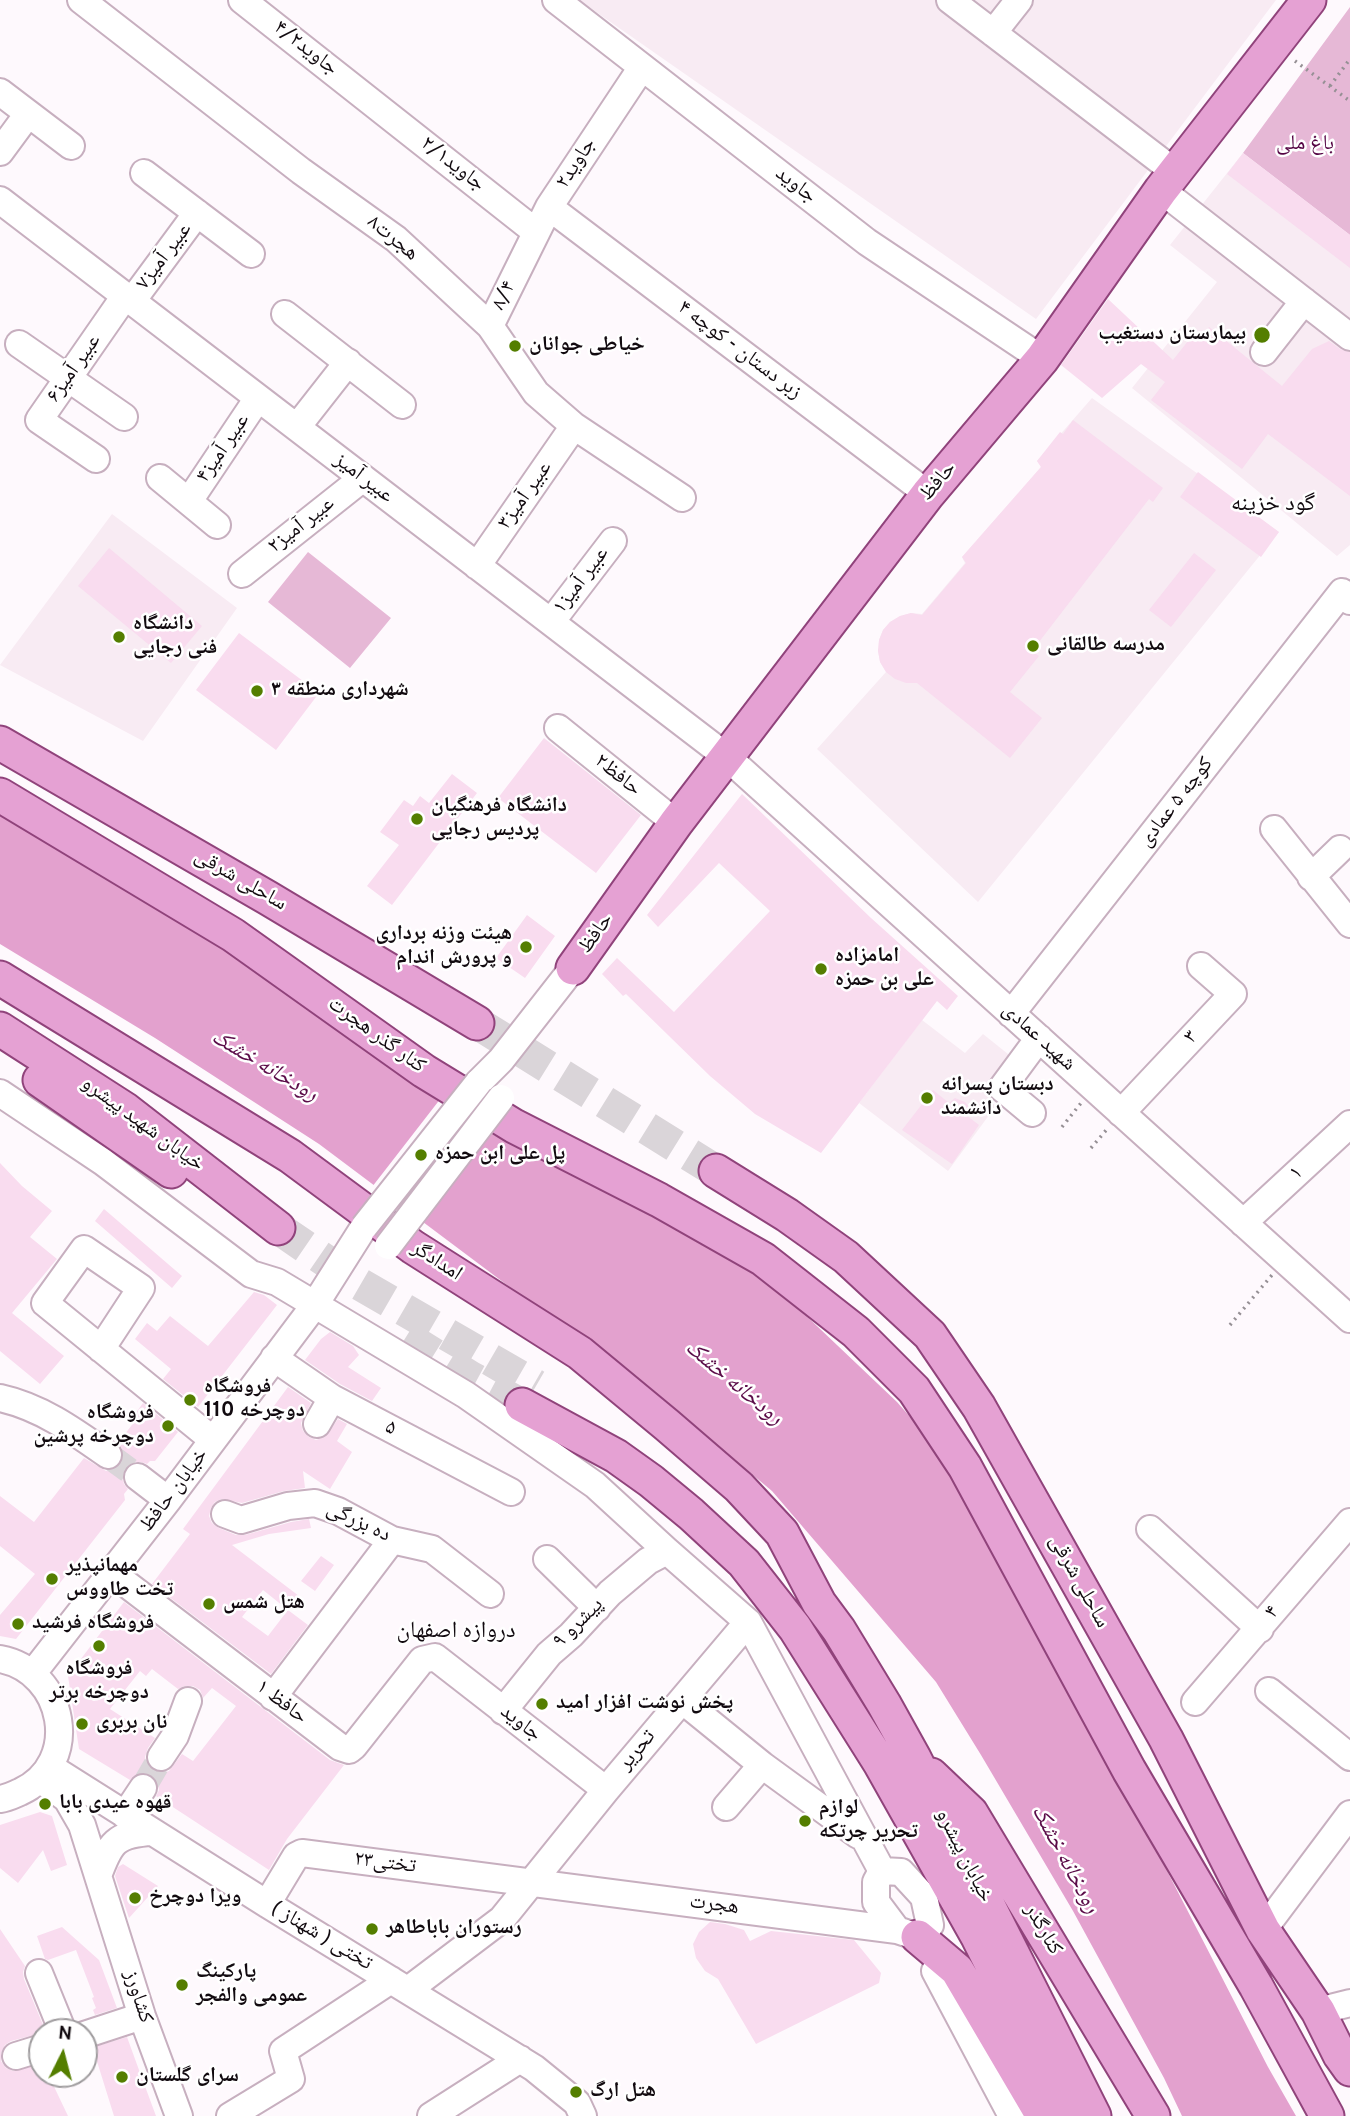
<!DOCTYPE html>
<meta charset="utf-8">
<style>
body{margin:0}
#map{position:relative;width:1350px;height:2116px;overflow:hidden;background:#fef9fd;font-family:Overpass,sans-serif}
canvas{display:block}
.north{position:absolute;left:28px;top:2018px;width:70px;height:70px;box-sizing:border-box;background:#fff;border:2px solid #a09d9f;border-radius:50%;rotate:6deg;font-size:19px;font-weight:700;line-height:28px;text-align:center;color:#110a0f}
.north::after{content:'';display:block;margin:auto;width:24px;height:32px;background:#547e00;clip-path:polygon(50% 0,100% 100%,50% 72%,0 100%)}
</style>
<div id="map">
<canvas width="1350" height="2116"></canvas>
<div class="north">N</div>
</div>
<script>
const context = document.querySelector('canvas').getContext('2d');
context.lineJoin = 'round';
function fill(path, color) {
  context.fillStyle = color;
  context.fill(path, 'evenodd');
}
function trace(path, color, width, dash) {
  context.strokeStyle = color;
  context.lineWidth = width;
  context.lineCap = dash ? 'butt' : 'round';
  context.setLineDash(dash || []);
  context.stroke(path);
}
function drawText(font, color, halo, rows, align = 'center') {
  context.font = font + ' Overpass,"Noto Naskh Arabic",sans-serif';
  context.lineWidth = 5;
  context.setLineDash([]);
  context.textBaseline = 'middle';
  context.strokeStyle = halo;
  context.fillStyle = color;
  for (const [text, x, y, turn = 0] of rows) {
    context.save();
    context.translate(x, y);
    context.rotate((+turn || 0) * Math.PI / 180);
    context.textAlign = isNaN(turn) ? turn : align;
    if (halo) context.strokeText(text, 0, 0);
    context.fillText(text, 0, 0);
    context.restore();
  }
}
fill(new Path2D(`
 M579 0H1276L1036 319Z
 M1243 153 1350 235V545L1337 556 1132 388 1217 282 1170 245Z
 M1092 398 1279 532 978 902 817 749 886 672 880 662 878 651 879 640 883 630 890 622 900 616 911 613 922 614 965 563 962 557 1041 467 1037 461Z
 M112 514 237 608 143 741 0 665Z
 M922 1020 965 1053 983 1034 1008 1054 1010 1065 988 1092 995 1107 948 1171 859 1103Z`), '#f8ebf3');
fill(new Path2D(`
 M1350 7V235L1243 153Z
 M308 552 391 618 350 668 268 602Z`), '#e6b8d6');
fill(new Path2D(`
 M0 812 236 952 422 1083 452 1114 765 1272 798 1308 897 1402 942 1453 1127 1801 1163 1863 1268 2067 1296 2116H1182L1164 2078 1073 1911 981 1755 936 1682 772 1491 687 1420 319 1144 155 1038 0 944Z`), '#e3a1ce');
fill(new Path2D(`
 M441 1098 454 1111 473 1120 403 1210 372 1187Z`), '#fef9fd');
fill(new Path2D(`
 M1243 153 1350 235V268L1227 174Z
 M1108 299 1173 360 1192 336 1198 341 1209 327 1282 386 1312 349 1329 341 1340 349 1350 352V496L1268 434 1242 469 1151 400 1165 382 1141 364 1102 398 1061 365Z
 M1073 420 1163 488 1153 502 1149 499 1032 651 1039 656 1010 692 1042 718 1010 758 917 683H906L895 679 886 672 880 662 878 651 879 640 883 630 890 622 900 616 911 613 922 615 966 563 962 557 1041 467 1037 461 1060 432 1063 434Z
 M1198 472 1279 532 1261 557 1180 497Z
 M109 548 202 626 171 663 78 586Z
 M1194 553 1216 570 1171 627 1149 610Z
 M239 633 319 693 276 750 196 690Z
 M544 738 641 815 596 873 498 798Z
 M452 774 477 793 392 905 367 886 399 845 380 832 404 800 413 806 420 796 429 803Z
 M742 794 871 918 958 996 947 1010 937 1001 821 1153 755 1114 710 1076 626 994 623 996 602 974 617 958 674 1012 770 911 719 863 658 927 647 915Z
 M527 915 555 936 525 978 496 958Z
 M933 1090 949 1103 955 1098 965 1102 970 1108 966 1115 979 1125 952 1164 902 1130Z
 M0 1163 22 1186 52 1211 30 1237 57 1259 12 1313 64 1356 40 1384 0 1351Z
 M104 1209 182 1276 172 1288 95 1221Z
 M254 1292 264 1295 277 1305 198 1407 163 1379 171 1369 135 1339 147 1323 157 1331 170 1316 208 1346Z
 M330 1332 353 1346 359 1355 348 1367 381 1388 372 1401 340 1384 305 1360 321 1339Z
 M288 1387 311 1403 301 1423 303 1431 309 1437 316 1440 325 1437 338 1419 347 1424 337 1441 352 1452 330 1489 303 1471 305 1488 284 1491 242 1503 222 1499 215 1502 211 1508 209 1516 212 1523 219 1528 236 1535H245L291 1522 309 1519 311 1528 269 1534 232 1545 299 1596 288 1610 308 1625 271 1674 152 1584 190 1534 183 1529ZM263 1590 288 1610 268 1636 242 1617Z
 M143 1403 178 1432 155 1461H150L147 1464 141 1462H133L126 1467 122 1476 124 1484 128 1489 124 1494 125 1500 16 1639 0 1636V1615L35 1574 0 1546V1496L34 1522 84 1458 106 1471 115 1469 121 1463 124 1457 122 1449 118 1443 138 1417 135 1414Z
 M321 1556 334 1565 315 1591 301 1581Z
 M124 1602 330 1760 344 1765 287 1839 269 1870 156 1796 159 1790 157 1782 151 1775 145 1772 137 1774 130 1780 79 1749 68 1676ZM152 1669 178 1689 185 1686H193L200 1690 203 1698 212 1688 236 1706 193 1761 182 1754 169 1771 161 1773 152 1770 147 1765 145 1757 148 1748 155 1738 110 1709 140 1671 146 1676Z
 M40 1812 52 1816 67 1865 51 1871 43 1850 18 1883 0 1868V1825Z
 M123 1864 158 1886 129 1918 115 1876 118 1867Z
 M710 1922 725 1924 744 1930 750 1941 771 1931 854 1940 881 1973 879 1983 756 2044 718 1979 705 1971 696 1958 693 1944 699 1932Z
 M62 1927 99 1960 117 2008 95 2015 93 2010 96 2008 92 1998 94 1997 76 1950 48 1960 45 1959 37 1936Z
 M0 1929 25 1966 23 1972 24 1979 46 2032 11 2041 5 2045 1 2053V2061L6 2068 13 2071 42 2064V2074H48L68 2116H0Z
 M127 2037 139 2070 156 2116H114L95 2055 84 2058V2050Z`), '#f9dcef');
trace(new Path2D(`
 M108 1455 138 1477
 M143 1788 161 1757`), '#dad5d9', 26, [26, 13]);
trace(new Path2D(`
 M477 1023 716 1171
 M278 1228 358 1283 536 1386
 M406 1337 470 1377 522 1405`), '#dad5d9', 33, [33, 17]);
const minor = new Path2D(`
 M81 0 301 171 396 239 490 326 536 393 574 426 682 498
 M242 0 536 232
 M556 0 867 242 1042 359
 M950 0 1175 172
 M993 33 1019 0
 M0 92 71 146
 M0 152 28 114
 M144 173 251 254
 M1161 190 1350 337
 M0 200 727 757 1350 1319
 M549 207 928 494
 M132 301 197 213
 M285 314 402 405
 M490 326 549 207 642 67
 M19 344 124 417
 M1264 352 1304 301
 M297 427 348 362
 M96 459 39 420 125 296
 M160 478 217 525
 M189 501 258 398
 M477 566 574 426
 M242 574 363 478
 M551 622 613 541
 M558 728 676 823
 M1274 829 1350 924
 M1311 877 1340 849
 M1011 1014 1342 592 1350 601
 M478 1083 501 1060 573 968
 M0 1093 103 1162 251 1274 277 1282 466 1395 595 1485 667 1551 748 1622 882 1871
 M1032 1113 1002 1088 1039 1038
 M1121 1113 1233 994 1201 966
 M1243 1223 1350 1124
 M101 1349 141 1288 84 1249 45 1303 213 1440
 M274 1358 332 1398 511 1492
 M0 1398C41 1407 74 1431 108 1455
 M317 1424 332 1398
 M138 1477 168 1500
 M225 1514 241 1520 288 1506 315 1503 338 1511 392 1540 432 1549 490 1594
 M1150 1529 1260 1629
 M547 1559 597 1608
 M112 1573 340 1747 349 1750 354 1746 422 1660 435 1657 606 1790
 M0 1659C65 1671 83 1763 20 1792 13 1795 8 1798 0 1799
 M33 1673 168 1500 314 1306 364 1227
 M1269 1691 1350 1757
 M273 1697 392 1540
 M682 1700 762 1765 858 1835
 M1195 1702 1350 1522
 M503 1711 549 1654 571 1635 610 1593 648 1561 667 1551
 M161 1757 175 1736 188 1701
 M50 1767 267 1904 534 2068 577 2103 583 2116
 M40 1779 67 1799 82 1825 142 2016 179 2116
 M726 1807 762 1765
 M125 1815 143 1788
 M882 1871 901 1872 924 1897 930 1925 918 1937 897 1930 876 1902V1882Z
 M98 1876C110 1843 115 1834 152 1832
 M267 1904 296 1856 302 1853 897 1930
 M1263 1930 1350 1814
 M935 1971 1012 2116
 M39 1973 63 2032
 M408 1990 502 1919 606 1790 748 1622
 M1318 2011 1350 2003
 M84 2035 142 2016
 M16 2056 42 2048
 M230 2116 291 2079 283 2051 391 1980
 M431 2116 520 2059`);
const major = new Path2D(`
 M0 743 268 898 477 1023
 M0 795 233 935 424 1071 514 1126 659 1200 763 1259 856 1332 914 1390 965 1467 1129 1770 1256 1986 1327 2116
 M573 968 676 823 928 494 1042 359 1161 190 1309 0
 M0 978 290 1156 413 1247 580 1353 667 1425 739 1487 782 1533 819 1603 839 1630 884 1704 914 1758 1094 2116
 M0 1029 126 1110 278 1228
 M40 1080 171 1171
 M716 1171 787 1215 846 1257 930 1335 979 1407 1166 1739 1263 1930 1318 2011 1340 2055 1350 2069
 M522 1405 616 1456 651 1481 691 1514 744 1563 795 1628 880 1763 978 1937 1068 2116
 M931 1775 971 1813 1153 2116
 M918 1937 957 1970 1040 2111 1054 2115 1060 2114`);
trace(minor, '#c7afbf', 30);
trace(major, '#90437b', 37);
trace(new Path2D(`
 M1295 61 1350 101
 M1330 86 1350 59
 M1062 1127 1081 1103
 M1091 1148 1108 1128
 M1230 1325 1272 1275`), '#969095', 3.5, [2, 5]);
trace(minor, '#fff', 26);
trace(major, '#e5a1d3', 33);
const minorBridge = new Path2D(`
 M364 1227 478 1083
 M388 1246 501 1098`);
trace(minorBridge, '#c7afbf', 30, []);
trace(minorBridge, '#fff', 26);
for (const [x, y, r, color] of [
 [1262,335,9,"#547e00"],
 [515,346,7,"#547e00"],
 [119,637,7,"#547e00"],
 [1033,646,7,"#547e00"],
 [257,691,7,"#547e00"],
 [417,819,7,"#547e00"],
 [526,947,7,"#547e00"],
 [821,969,7,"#547e00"],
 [927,1098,7,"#547e00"],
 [421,1155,7,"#547e00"],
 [190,1400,7,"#547e00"],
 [168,1426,7,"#547e00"],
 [52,1579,7,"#547e00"],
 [209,1604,7,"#547e00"],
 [18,1624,7,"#547e00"],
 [99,1646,7,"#547e00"],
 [542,1704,7,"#547e00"],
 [82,1724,7,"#547e00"],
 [45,1804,7,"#547e00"],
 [805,1821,7,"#547e00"],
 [135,1898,7,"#547e00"],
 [372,1929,7,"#547e00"],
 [182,1985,7,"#547e00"],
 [122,2077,7,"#547e00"],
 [576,2092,7,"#547e00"]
]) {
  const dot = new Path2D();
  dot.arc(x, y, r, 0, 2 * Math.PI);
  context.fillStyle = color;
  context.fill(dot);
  trace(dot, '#fff', 2.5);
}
drawText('21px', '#110a0f', '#fff', [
 ["۴/۲جاوید",305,49,38],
 ["۲جاوید",577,164,-57],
 ["۲/۱جاوید",452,165,38],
 ["جاوید",795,186,38],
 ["هجرت۸",392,239,39],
 ["۷عبیر آمیز",165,257,-53],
 ["۸/۴",505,296,-64],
 ["زبر دستان - کوچه ۴",739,351,37],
 ["۶عبیر آمیز",75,369,-55],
 ["۴عبیر آمیز",224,449,-56],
 ["عبیر آمیز",363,479,37],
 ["حافظ",939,482,-50],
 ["۳عبیر آمیز",526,496,-55],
 ["۲عبیر آمیز",302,526,-38],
 ["۱عبیر آمیز",582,581,-53],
 ["۲حافظ",617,776,39],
 ["کوچه ۵ عمادی",1177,803,-52],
 ["ساحلی شرقی",240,881,30],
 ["حافظ",597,934,-55],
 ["کنار گذر هجرت",376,1036,36],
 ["شهید عمادی",1038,1038,42],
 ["۳",1192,1038,-47],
 ["خیابان شهید پیشرو",142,1125,36],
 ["۱",1297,1174,-43],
 ["امدادگر",436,1262,33],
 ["۵",390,1429,28],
 ["خیابان حافظ",175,1491,-53],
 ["ده بزرگی",358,1523,25],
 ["ساحلی شرقی",1078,1582,61],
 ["۴",1273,1613,-50],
 ["پیشرو ۹",579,1624,-45],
 ["حافظ ۱",281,1703,37],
 ["جاوید",520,1724,38],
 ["تحریر",638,1751,-50],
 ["خیابان پیشرو",963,1856,63],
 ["تختی۲۳",385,1864,7],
 ["هجرت",714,1906,7],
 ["کنارگذر",1042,1930,60],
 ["تختی ( شهناز )",321,1937,31],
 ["کشاورز",137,1997,72]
]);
drawText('21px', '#540343', '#fff', [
 ["باغ ملی",1305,145]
]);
drawText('bold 21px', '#110a0f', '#fff', [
 ["بیمارستان دستغیب",1246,335,"right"],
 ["خیاطی جوانان",529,346],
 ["دانشگاه",133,625],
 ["فنی رجایی",133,649],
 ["مدرسه طالقانی",1047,646],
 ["شهرداری منطقه ۳",271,691],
 ["دانشگاه فرهنگیان",431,807],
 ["پردیس رجایی",431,831],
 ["هیئت وزنه برداری",512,935,"right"],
 ["و پرورش اندام",512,959,"right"],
 ["امامزاده",835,957],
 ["علی بن حمزه",835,981],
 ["دبستان پسرانه",941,1086],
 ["دانشمند",941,1110],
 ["پل علی ابن حمزه",435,1155],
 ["فروشگاه",204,1388],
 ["دوچرخه 110",204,1412],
 ["فروشگاه",154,1414,"right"],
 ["دوچرخه پرشین",154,1438,"right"],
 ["مهمانپذیر",66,1567],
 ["تخت طاووس",66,1591],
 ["هتل شمس",223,1604],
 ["فروشگاه فرشید",32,1624],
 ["فروشگاه",99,1670,"center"],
 ["دوچرخه برتر",99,1694,"center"],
 ["پخش نوشت افزار امید",556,1704],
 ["نان بربری",96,1724],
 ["قهوه عیدی بابا",59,1804],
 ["لوازم",819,1809],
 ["تحریر چرتکه",819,1833],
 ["ویرا دوچرخ",149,1898],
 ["رستوران باباطاهر",386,1929],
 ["پارکینگ",196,1973],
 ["عمومی والفجر",196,1997],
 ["سرای گلستان",136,2077],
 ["هتل ارگ",590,2092]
], 'left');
drawText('23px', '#110a0f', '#fff', [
 ["گود خزینه",1273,505],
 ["دروازه اصفهان",456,1632]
]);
drawText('italic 23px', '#5b0c49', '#fff', [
 ["رودخانه خشک",264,1067,31],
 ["رودخانه خشک",733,1384,40],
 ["رودخانه خشک",1064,1860,62]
]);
</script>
